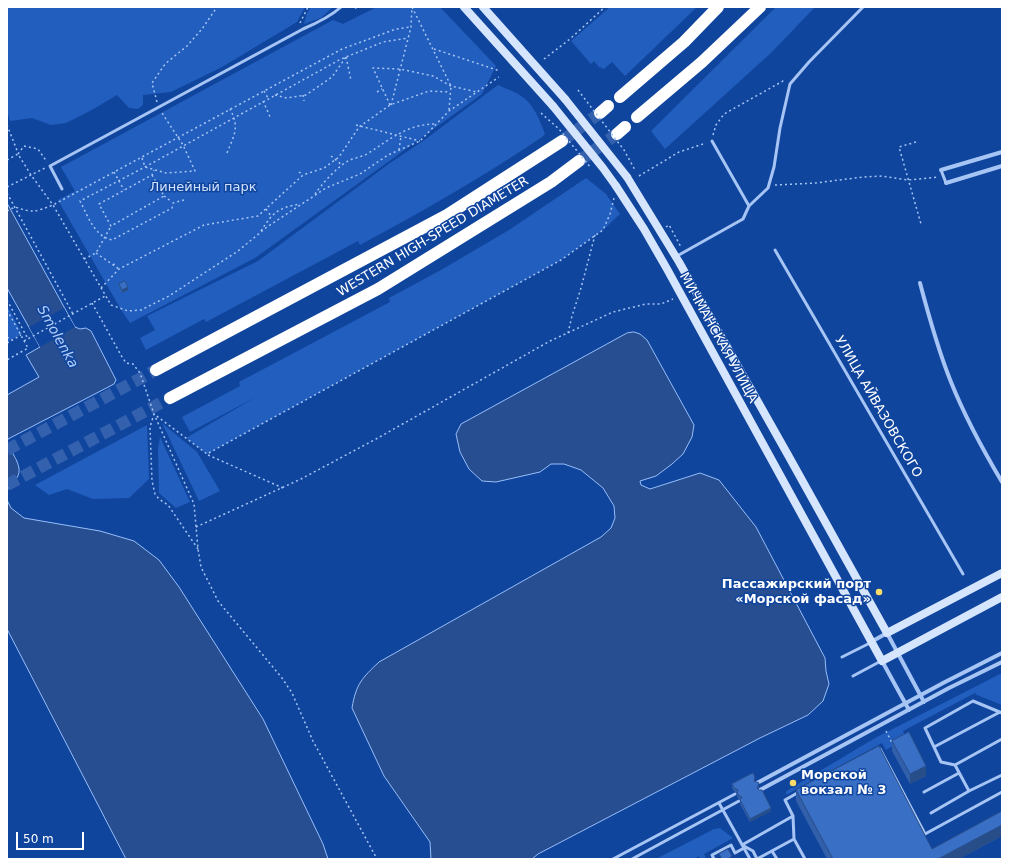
<!DOCTYPE html>
<meta charset="utf-8">
<style>
body{margin:0}
#map{position:relative;width:1009px;height:866px;overflow:hidden;background:#10459e;font-family:"DejaVu Sans",sans-serif}
canvas{display:block}
.frame{position:absolute;inset:0;border:8px solid #fff;pointer-events:none}
.scale{position:absolute;left:16px;top:832px;width:68px;height:18px;box-sizing:border-box;border:2px solid #fff;border-top:0;padding-left:5px;font-size:12px;line-height:14px;white-space:nowrap;color:#fff;-webkit-text-stroke:3px #10459e;paint-order:stroke}
</style>
<div id="map">
<canvas width="1009" height="866"></canvas>
<div class="frame"></div>
<div class="scale">50 m</div>
</div>
<script>
const context = document.querySelector('canvas').getContext('2d');
context.lineJoin = 'round';
function fill(path, color) {
  context.fillStyle = color;
  context.fill(path, 'evenodd');
}
function trace(path, color, width, dash) {
  context.strokeStyle = color;
  context.lineWidth = width;
  context.lineCap = dash ? 'butt' : 'round';
  context.setLineDash(dash || []);
  context.stroke(path);
}
function drawText(font, color, halo, rows, align = 'center') {
  context.font = font + ' "DejaVu Sans",sans-serif';
  context.lineWidth = 3;
  context.setLineDash([]);
  context.textBaseline = 'middle';
  context.strokeStyle = halo;
  context.fillStyle = color;
  for (const [text, x, y, turn = 0] of rows) {
    context.save();
    context.translate(x, y);
    context.rotate((+turn || 0) * Math.PI / 180);
    context.textAlign = isNaN(turn) ? turn : align;
    if (halo) context.strokeText(text, 0, 0);
    context.fillText(text, 0, 0);
    context.restore();
  }
}
fill(new Path2D(`
 M7 7H305L297 22 222 67 171 92 143 95V105L138 109 129 108 117 95 90 111 66 123 51 125 32 118 10 121 7 111Z
 M311 7H333L321 18 304 24 307 13Z
 M377 7H440L496 66 482 94 255 258 130 323 120 308 58 200 75 191 61 167 333 20 343 24Z
 M610 7H697L625 76 612 62 604 69 599 67 594 61 591 64 571 41Z
 M776 7H815L772 52 665 149 651 131Z
 M498 85C506 89 517 92 524 98 535 107 540 121 545 134L542 137C483 177 423 211 360 245L358 241 206 322 204 319 146 350 140 338 155 330 147 316 258 261 390 163 423 141Z
 M586 178 606 194 620 214 603 230 561 260 207 454 186 438 256 397 190 432 182 417 240 386 239 382 390 302 389 298 441 270 509 230Z
 M7 305 22 334 7 342Z
 M162 423 197 452 220 491 199 501Z
 M147 425 149 479 129 498 93 499 67 489 49 495 35 485Z
 M160 437 190 502 176 508 159 493 158 449Z
 M1002 673V705L977 695 975 693 903 731 906 738 886 750 882 743 786 795V792L788 790 875 738Z
 M720 828 733 838 704 854 706 859H700L699 856 694 859H656L714 829Z`), '#225ebd');
const water = new Path2D(`
 M7 203 75 327 80 329 86 328 91 331 116 380 114 384 8 439 7 441V395L39 377 26 355 40 347 7 288Z
 M634 332 640 334 647 340 694 425 692 437 683 454 672 464 656 476 640 481 641 485 650 489 700 473 719 480 756 527 825 658 826 671 829 684 823 701 808 715 760 738 538 854 532 859H431L430 842 384 776 352 708C356 684 362 678 379 662L601 537 611 528 615 518 614 506 603 488 581 470 564 464H551L540 472 496 482 482 481 469 469 460 452 456 434 461 424 627 333Z
 M7 443C12 454 25 468 16 479 11 484 8 486 7 492Z
 M7 500 11 508 24 518 100 531 134 541 159 560 179 587 263 719 323 844 328 859H126L7 629Z`);
fill(water, '#274e91');
trace(water, '#97bef9', 1);
fill(new Path2D(`
 M64 308 75 327 40 347 29 327Z`), '#10459e');
trace(new Path2D(`
 M562 141 600 113
 M579 161 617 134
 M7 450 156 370
 M7 485 170 398`), '#3461ad', 12, [12, 6]);
trace(new Path2D(`
 M355 7 357 10
 M412 7 451 86 449 110
 M300 23 308 7
 M434 49 500 71
 M346 57 351 80
 M544 59 570 39 605 7
 M264 91 268 98
 M377 92 382 89
 M275 95 287 98 306 95 332 77 346 57
 M303 95 304 101
 M263 101 271 119
 M157 102 152 83 165 64 187 46 202 29 217 7
 M390 105 373 68 400 69 433 76 451 86 477 92
 M391 105 411 27 412 7
 M7 125 18 153
 M356 125 420 141
 M713 135 716 125 724 114 783 81H785
 M916 142 899 147 921 224
 M399 150 401 136
 M227 153C234 135 240 128 230 109
 M18 154 24 146 38 149 47 162
 M331 156 342 165
 M142 158 145 167 166 173 195 171 183 145 162 113
 M7 160 18 154 31 175 53 205 111 305 128 311 141 310 169 296 238 251 267 227 326 188 360 174 388 155 420 141 449 111 499 77
 M114 172 124 190
 M299 172 303 175
 M152 175 164 196 111 226 99 204 152 175 154 170
 M639 176 679 152 706 143
 M775 185 816 183 863 177 882 176 908 180 938 177
 M7 187 45 168
 M7 193 73 314
 M315 194C322 184 337 167 348 161 354 158 361 157 367 154 391 139 407 124 436 124
 M164 196 172 202
 M184 200 173 203 172 208 112 240C94 236 88 216 80 201L145 167 341 59 383 42 408 38
 M266 209 271 216
 M7 211 15 207C33 213 35 212 53 205L342 49 396 29 411 27
 M666 227 669 225 681 247
 M261 231C273 212 278 208 300 204
 M96 253 119 269
 M84 259 96 253 111 226
 M113 265 117 262
 M101 288 119 269 204 225 258 216 303 175 324 168 339 157 359 127 390 105 429 91 450 92
 M7 300 28 339
 M92 303 122 357 126 363 133 364 140 373 154 414 194 504 198 549 201 567 218 601 282 678 292 693 313 741 377 859
 M7 310 28 348 7 360
 M568 333 572 316 581 288 595 235
 M7 337 12 340
 M24 341 105 296
 M7 343 21 335
 M208 455 283 488
 M196 527 301 479 376 439 550 341 613 312 646 304H661L673 299
 M198 549 168 505 159 499 155 494 152 481 150 427 154 414 207 454 561 260 603 230 610 214 614 198
 M886 731 893 745`), '#a6c5f5', 1.5, [2, 3]);
trace(new Path2D(`
 M712 141 749 206
 M941 170 946 183
 M62 189 50 166 303 29C317 23 330 17 341 7
 M775 250 963 574
 M677 256 743 219 749 206 768 188 774 167 780 128 790 84 809 62 863 7
 M842 657 870 643
 M853 676 881 661
 M1000 712 934 747 941 762 955 765 1002 739
 M934 747 925 728 973 701 1002 713
 M878 750 880 749 925 834 1002 792
 M955 765 969 791
 M799 792 785 800 793 816 794 839 805 859
 M924 792 959 773
 M719 803 750 859
 M931 813 969 791 1002 775
 M793 816 742 845 753 851 757 859 794 839
 M772 851 777 859
 M613 859 735 794
 M632 859 739 801
 M714 859 712 855 731 845 735 853 744 848`), '#a6c5f5', 3);
trace(new Path2D(`
 M941 170 1002 152
 M946 183 1002 166
 M920 283C929 317 938 350 951 382 965 417 983 450 1002 482
 M871 642 887 633 924 702
 M882 661 909 710
 M757 783 945 682 1002 653
 M760 790 949 688 1002 662`), '#a6c5f5', 4);
trace(new Path2D(`
 M464 7 553 106
 M483 7 565 99
 M627 177 679 262 788 455 887 633 1002 573
 M616 186 644 229 667 269 882 661 1002 597`), '#d6e5fe', 8);
trace(new Path2D(`
 M620 97 684 42 718 7
 M600 113 608 106
 M637 117 702 62 760 7
 M617 134 625 127
 M156 370 447 215 562 141
 M170 398 378 289 551 182 579 161`), '#fff', 12);
trace(new Path2D(`
 M578 90 624 150 635 170
 M541 113 559 129 591 168`), '#a6c5f5', 1.5, [2, 3]);
trace(new Path2D(`
 M565 99 627 177
 M553 106 603 168 616 186`), '#d6e5fe', 8);
fill(new Path2D(`
 M119 284 128 290 122 293 119 287Z
 M892 741 926 776 910 784 892 751Z
 M755 780V781L759 787 758 789 771 811 750 822 740 804 741 800 738 798 737 796V793L734 791 732 788V784Z
 M796 790 932 849 1002 811V836L959 859H827L796 801Z`), '#315fa9');
fill(new Path2D(`
 M128 287V290L122 293V290Z
 M926 766V776L910 784V774Z
 M771 808V811L750 822V819Z
 M1002 825V836L959 859H938Z`), '#284e8a');
const building = new Path2D(`
 M125 281 128 287 122 290 119 284Z
 M909 732 926 766 910 774 892 741Z
 M879 746 932 849 1002 811V825L938 859H833L796 790Z
 M753 773 755 777 754 781 759 783 757 788 759 790H762L771 808 750 819 740 800 742 797 738 795 737 793 738 790 734 788 732 784Z
 M728 849 732 856 728 859H722L719 854Z`);
fill(building, '#396fc5');
trace(building, '#284e8a', 1);
for (const [x, y, r, color] of [
 [879,592,4,"#ffdd6a"],
 [793,783,4,"#ffdd6a"]
]) {
  const dot = new Path2D();
  dot.arc(x, y, r, 0, 2 * Math.PI);
  context.fillStyle = color;
  context.fill(dot);
  trace(dot, '#10459e', 1.5);
}
drawText('13px', '#cfe1fe', '#10459e', [
 ["Линейный парк",203,188]
]);
drawText('13px', '#fff', '#10459e', [
 ["WESTERN HIGH-SPEED DIAMETER",433,237,-31],
 ["МИЧМАНСКАЯ УЛИЦА",718,338,61],
 ["УЛИЦА АЙВАЗОВСКОГО",878,407,60]
]);
drawText('bold 13px', '#fff', '#10459e', [
 ["Пассажирский порт",871,585],
 ["«Морской фасад»",871,600],
 ["Морской",801,776,"left"],
 ["вокзал № 3",801,791,"left"]
], 'right');
drawText('italic 14px', '#b2cffc', '#10459e', [
 ["Smolenka",57,337,61]
]);
</script>
